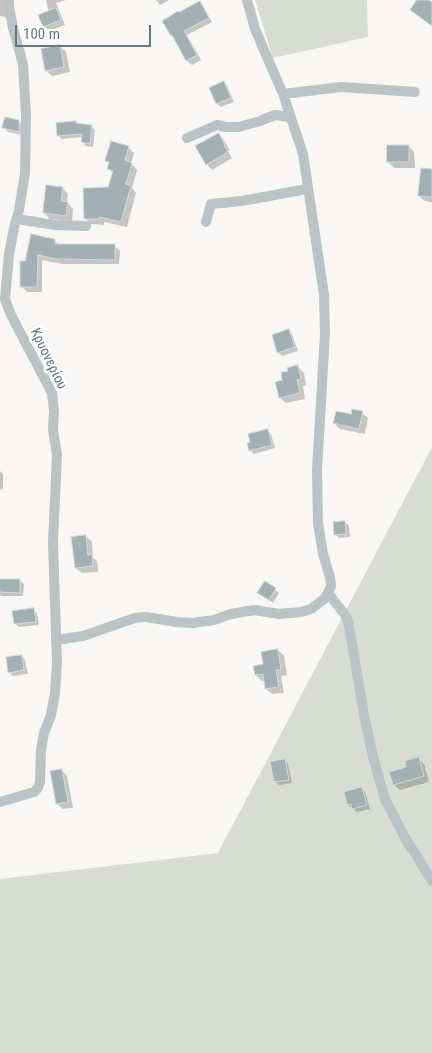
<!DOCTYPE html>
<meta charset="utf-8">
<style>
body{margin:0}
#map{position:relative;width:432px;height:1053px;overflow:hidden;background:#f8f7f5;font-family:"Roboto Condensed",sans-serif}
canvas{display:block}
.scale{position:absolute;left:15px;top:25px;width:136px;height:22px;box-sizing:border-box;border:2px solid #647a7f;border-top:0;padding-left:6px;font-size:15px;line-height:18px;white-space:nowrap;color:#647a7f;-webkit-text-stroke:4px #fff;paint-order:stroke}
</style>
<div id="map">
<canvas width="432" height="1053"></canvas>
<div class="scale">100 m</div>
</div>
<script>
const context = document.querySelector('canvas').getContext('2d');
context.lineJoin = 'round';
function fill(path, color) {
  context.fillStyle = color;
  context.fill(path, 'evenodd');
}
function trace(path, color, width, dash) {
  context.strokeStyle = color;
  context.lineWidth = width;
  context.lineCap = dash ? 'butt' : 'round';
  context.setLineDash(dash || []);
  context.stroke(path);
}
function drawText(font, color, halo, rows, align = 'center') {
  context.font = font + ' "Roboto Condensed",sans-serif';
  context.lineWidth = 5;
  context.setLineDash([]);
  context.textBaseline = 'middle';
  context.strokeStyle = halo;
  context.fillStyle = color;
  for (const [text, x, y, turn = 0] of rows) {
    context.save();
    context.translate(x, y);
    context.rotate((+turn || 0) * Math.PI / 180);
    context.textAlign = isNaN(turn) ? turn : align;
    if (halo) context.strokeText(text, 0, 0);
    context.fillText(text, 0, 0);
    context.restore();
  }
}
fill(new Path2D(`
 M255 0H367L368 37 273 58Z
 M432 447V1053H0V879L218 853Z`), '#d9dcd4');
fill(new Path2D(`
 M0 0H7L6 18 0 16Z
 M46 0H66L56 3 65 25 49 31 44 26 49 12Z
 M156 0H169L160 5Z
 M200 3 204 7 212 22 187 35 201 60 192 65 187 61 176 40 172 35Z
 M60 46 66 52 70 72 52 76 46 70Z
 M224 83 227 86 234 102 221 107 217 104 211 88Z
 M18 121 22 125V135L8 132 4 128Z
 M76 122 78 125 92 127 95 130 93 147 86 146 82 142 83 137 62 139 59 136Z
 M219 135 224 140 230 151H228L232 158 212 170 207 164Z
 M409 146 414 152 415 168H394L388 162Z
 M128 147 134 153 131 163 137 170 132 188 136 193 127 227 104 222V225L91 224 85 218 109 188 113 173 109 169 110 164 107 161Z
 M432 170V202L425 201 419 196Z
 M62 188 68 194 67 202 73 209 72 221 50 219 44 213Z
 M55 241 59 245 114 246 120 251 119 264H62L42 260V292H27L21 286 26 262Z
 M288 331 292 334 298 351 282 356 278 352Z
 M298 367 304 373 306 385 303 386 305 399 286 403 280 398 284 381Z
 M362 413 368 418 365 434 340 429 334 423 351 415Z
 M267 430 271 434 275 448 254 454 250 450Z
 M0 471 3 474V489L0 490Z
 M345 522 349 526 350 537 339 538 335 534Z
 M86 536 92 542 93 558 97 561 98 572 82 573 76 568Z
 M0 580 20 581 24 584 23 596H1L0 594Z
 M265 583 279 593 273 603 259 593Z
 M34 610 37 613 39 625 19 627 15 623Z
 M278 650 284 656 287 675 281 676 284 693 272 694 266 689 265 680 262 681 256 675Z
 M22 656 25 660 28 674 13 676 9 672Z
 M418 758 424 764 429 782 400 790 394 785 408 768Z
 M285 760 288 764 292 783 279 785 275 781Z
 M62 770 67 776 73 808 63 809 57 804Z
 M361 788 365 792 370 809 357 812 348 805 345 793Z`), '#0003');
const building = new Path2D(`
 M417 0H429L432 2V26L410 10Z
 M200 1 209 18 184 31 197 55 186 61 172 35 171 36 162 21 178 11 179 12Z
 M56 8 61 20 43 27 38 15Z
 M60 45 64 67 45 71 41 49Z
 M224 81 231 98 216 104 209 88Z
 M5 117 19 120V132L2 128Z
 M76 121V123L92 125 90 144 81 142 82 134 57 136 56 123Z
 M219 133 225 145H224L228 152 206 165 195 146Z
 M111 141 129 146 125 160 132 163 126 184 131 186 121 222 99 217V219H84L83 188 108 187 113 171 107 169 109 162 105 161Z
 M387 145H409V162H387Z
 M421 168 432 169V197L418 196Z
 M46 185 63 187 61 201 68 202 66 216 43 213Z
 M31 234 55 239V244H115V260L56 259 38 255 37 287H20V261H25Z
 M289 329 295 347 277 353 272 335Z
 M298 365 301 379 297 380 300 393 279 398 275 382 282 380 281 372 288 371 287 368Z
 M352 409 363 411 359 429 333 423 336 411 351 414Z
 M268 429 272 445 249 451 247 443 250 442 248 434Z
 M345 521 346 534 334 535 333 522Z
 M86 535 88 555 92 554 93 566 75 568 71 537Z
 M0 579H20V593L0 592Z
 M265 581 276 588 269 600 257 593Z
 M34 608 36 622 14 624 12 611Z
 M278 649 281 670H276L279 687 265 689 263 674 255 675 253 666 263 664 261 652Z
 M22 655 24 670 8 673 6 657Z
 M419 757 424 776 393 785 389 772 406 767 405 761Z
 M285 759 289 780 274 782 270 762Z
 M62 769 68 802 56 804 50 771Z
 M362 787 367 805 352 809 351 804 347 805 344 792Z`);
fill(building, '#a3b0b2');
trace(building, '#d9d9d7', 1);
trace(new Path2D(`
 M283 94 341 87 415 92
 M187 138 217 125 226 127H239L260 121 275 115 290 117
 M17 219 55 225 86 226
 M206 222 211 204 242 201 307 189
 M328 593 346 616 349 626 364 715 373 757 385 799 404 836 432 881
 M56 640 83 636 135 618 146 617 177 622 192 623 214 620 231 614 254 610 279 614 301 612 311 609 324 599 328 593 331 586 330 577 323 554 318 523 317 470 325 333 324 295 303 154 283 94 255 29 247 0
 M0 802 34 792 38 788 40 782 41 750 44 733 51 715 55 693 57 663 53 542 57 455 53 430 54 411 52 393 11 315 5 299 9 254 14 228 19 210 25 173 26 114 23 64 13 28 9 6V0`), '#bcc3c5', 10);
drawText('14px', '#647a7f', '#fff', [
 ["Κρυονερίου",48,359,64]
]);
</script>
